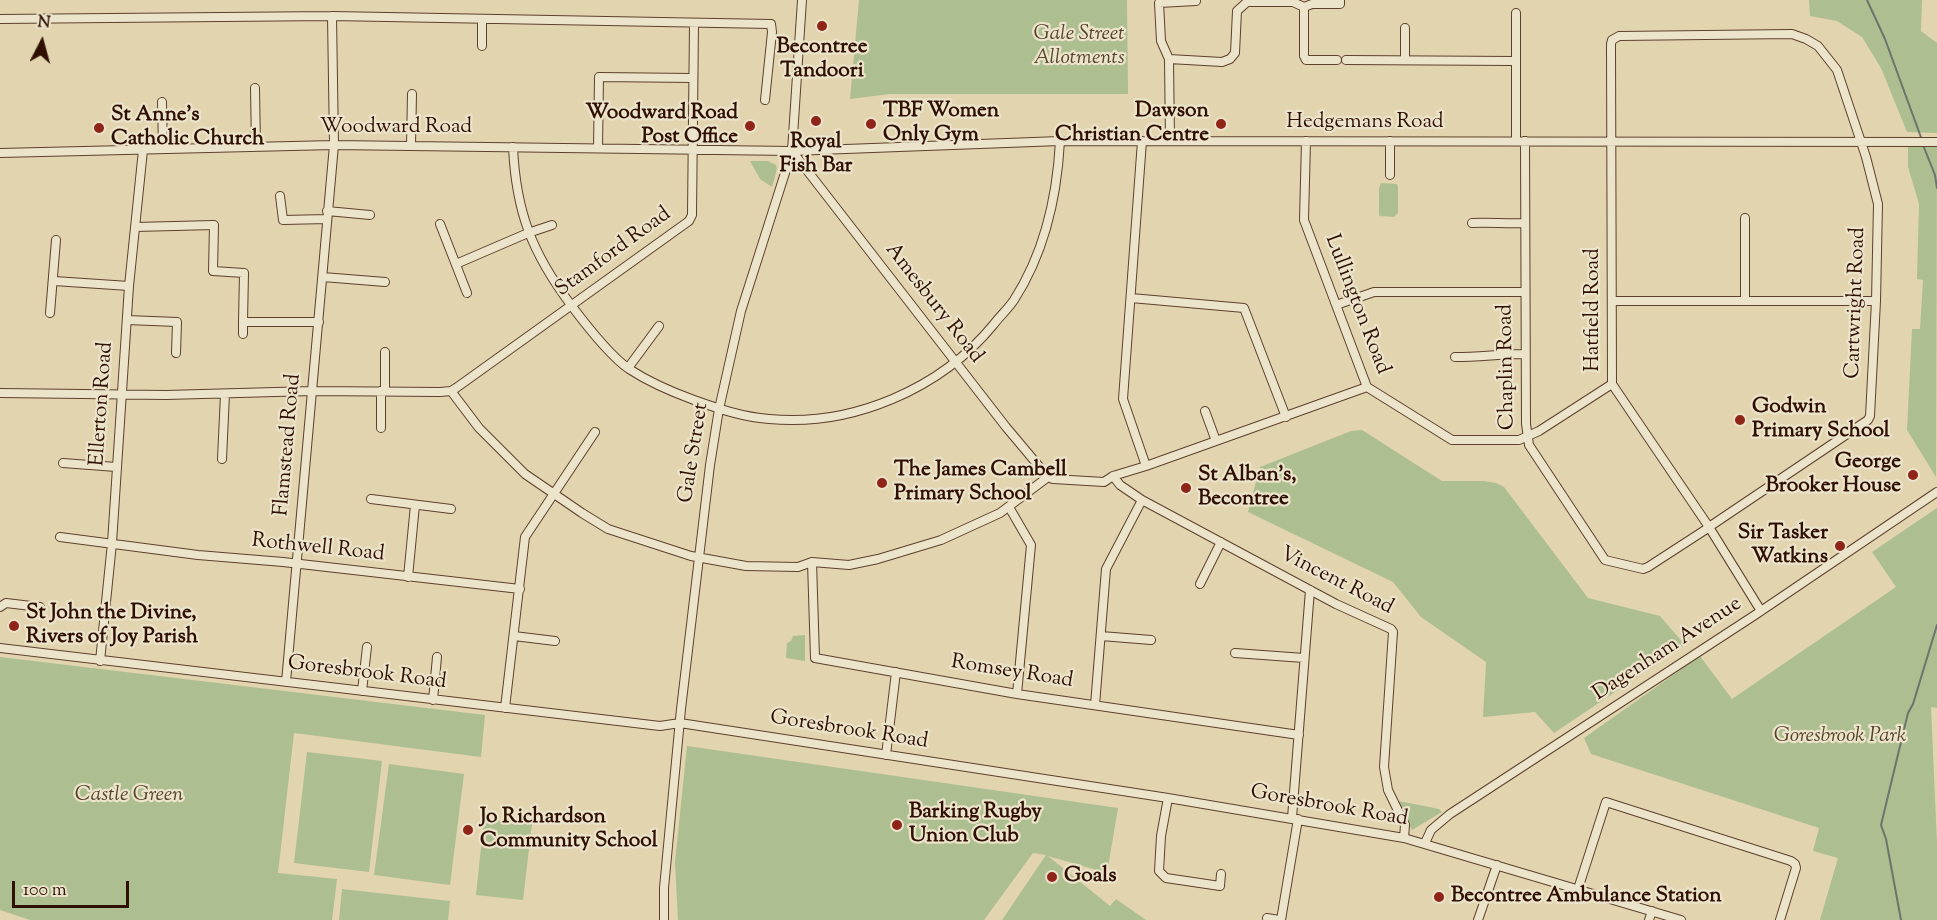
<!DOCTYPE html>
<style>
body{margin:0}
#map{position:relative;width:1937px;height:920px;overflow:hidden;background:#e2d4af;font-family:"Sorts Mill Goudy",serif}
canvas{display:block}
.north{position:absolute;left:12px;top:12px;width:60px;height:60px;-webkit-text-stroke:4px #ece3cb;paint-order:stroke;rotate:6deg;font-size:16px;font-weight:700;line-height:24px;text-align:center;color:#2f1000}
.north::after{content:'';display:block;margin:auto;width:21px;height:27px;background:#2f1000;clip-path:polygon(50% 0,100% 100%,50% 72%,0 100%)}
.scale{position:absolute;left:12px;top:881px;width:117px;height:27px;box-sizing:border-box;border:3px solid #2f1000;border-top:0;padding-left:8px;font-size:18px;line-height:21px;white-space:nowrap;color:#2f1000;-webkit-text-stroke:4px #ece3cb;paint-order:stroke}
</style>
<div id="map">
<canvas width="1937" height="920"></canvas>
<div class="north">N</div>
<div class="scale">100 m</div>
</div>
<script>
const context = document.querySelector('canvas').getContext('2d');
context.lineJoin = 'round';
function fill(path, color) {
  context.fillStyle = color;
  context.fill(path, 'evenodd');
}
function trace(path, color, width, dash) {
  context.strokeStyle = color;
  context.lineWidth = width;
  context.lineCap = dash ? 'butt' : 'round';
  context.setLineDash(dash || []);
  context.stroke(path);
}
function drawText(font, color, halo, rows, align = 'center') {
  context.font = font + ' "Sorts Mill Goudy",serif';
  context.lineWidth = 4.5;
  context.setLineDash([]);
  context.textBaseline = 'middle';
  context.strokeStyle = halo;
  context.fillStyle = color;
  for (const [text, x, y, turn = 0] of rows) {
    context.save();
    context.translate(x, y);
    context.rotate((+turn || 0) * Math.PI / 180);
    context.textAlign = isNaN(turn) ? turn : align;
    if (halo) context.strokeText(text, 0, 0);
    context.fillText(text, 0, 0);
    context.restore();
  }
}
fill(new Path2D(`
 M859 0H1127L1128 94H890L850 99Z
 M1809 0H1922L1921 31 1937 43V133L1907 132 1881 68 1862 37 1837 21 1810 16Z
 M1908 145H1937L1936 477 1907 430 1912 329H1920L1923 280 1917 279 1919 204 1908 167Z
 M750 161H768L776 165 777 169 772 187 760 179Z
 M1381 183 1397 184 1398 187V213L1394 217 1380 216 1379 215V188Z
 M1362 430 1442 481H1484L1496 483 1504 487 1588 598 1660 616 1685 645 1554 733 1535 712 1483 717 1486 662 1421 617 1393 582 1248 512 1260 467 1351 431Z
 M1937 508V708L1931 707 1937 843V920H1820L1838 858 1813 851 1819 828 1591 754 1584 738 1700 656 1732 699 1896 587 1872 552Z
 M805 635V661L786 658 787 643 791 641 793 636Z
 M0 657 485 715 481 757 294 733 278 873 337 879 332 920H30L0 910Z
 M687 746 1118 808 1107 873 1048 856 1110 906 1116 899 1146 920H1002L1046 855 1033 853 984 920H678L675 862Z
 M307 752 382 761 369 872 294 863Z
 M389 764 464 774 450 885 374 875Z
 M1399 801 1439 809 1442 812 1412 830 1397 802Z
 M484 819 532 824 523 900 476 895Z
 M342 889 450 901 448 920H339Z`), '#adbe90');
trace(new Path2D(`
 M1867 0 1885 39 1922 140
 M1923 145 1935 175 1937 188
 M1901 920 1886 839 1881 825 1908 713 1913 704 1937 625`), '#6d746b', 2);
const minor = new Path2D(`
 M1304 7 1312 4H1340V0
 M1516 13V141
 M0 19 332 16 771 24 772 32 765 100
 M482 46V20
 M1169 59 1161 41 1159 3 1196 1V0
 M1346 60 1515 61
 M1405 60V28
 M255 88 256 147
 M162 102 163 149
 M1142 141 1123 399 1146 466
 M1170 141 1169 59 1222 62 1230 59 1235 53 1237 11 1247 2H1293L1304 7V56L1306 60H1337
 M1306 141 1304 220 1367 387 1452 440H1519L1539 431 1612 384
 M1390 141V175
 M1525 141 1526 424 1529 445 1605 560 1643 569 1648 567 1705 530 1709 527 1868 420 1870 416 1876 301 1878 204 1866 157 1837 70 1818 46 1806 39 1792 34 1619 36 1612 40 1611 44 1612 384 1709 527 1761 611
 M411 145 412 94
 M513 147C516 212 532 253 571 305 586 325 609 355 629 369 649 382 672 392 694 400 719 409 743 417 769 419 852 427 941 389 994 324 1000 316 1008 309 1014 300 1045 252 1057 198 1060 141
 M598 148 599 77 693 78
 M792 151 1006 427 1048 477 1053 479 1104 482 1113 476 1146 466 1367 387
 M0 153 334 145 792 151 1060 141 1937 142
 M280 196 283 220 327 219
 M327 211 370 215
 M1472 223C1490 222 1507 224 1525 223
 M440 224 467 293
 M135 227 214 225 213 271 244 273 243 322H319
 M456 264 528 233 552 225
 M323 277 385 282
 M54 281 129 286
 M1131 298 1244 308 1286 417
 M1612 301H1876
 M1745 301V218
 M1336 305 1374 292H1525
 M50 313 56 240
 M127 320 177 322 176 353
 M243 334V322
 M385 352V391
 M1455 357C1479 357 1502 354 1525 354
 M628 368 659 326
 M381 391V428
 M451 391 479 428 525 474 582 513 608 529 691 556 746 566 798 567 812 562 849 565 878 559 941 540 1000 513 1048 477
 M0 393 166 395 312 391 440 392 451 391 456 388 689 221 692 215 694 23
 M1205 411 1216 441
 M222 459 225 394
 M63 463 116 467
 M1113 476 1120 485 1142 500 1336 604 1391 629 1393 632 1384 767 1388 790 1405 825 1404 838
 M371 499 451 509
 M1009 507 1031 545 1017 694
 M60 537 198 555 283 562 520 589
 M812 562 815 658 1017 694 1299 735
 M408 577 415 505
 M1200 584 1221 542
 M0 607 6 603 40 607
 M514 636 555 641
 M1101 636 1151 640
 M0 648 660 726 680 723 1168 798 1404 838 1681 920
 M1235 653 1304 658
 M100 661 112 543 129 286 143 150
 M286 682 334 145 332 16
 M362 691 367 647
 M433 700 437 657
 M1095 705 1106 569 1142 500
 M505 708 525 537 595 432
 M886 755 896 672
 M1168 798 1161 836 1159 871 1166 878 1220 886 1221 874
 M1292 818 1310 590
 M1425 843 1431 830 1450 814 1755 615 1937 492
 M1578 889 1606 802 1791 861 1795 864 1796 868 1780 920
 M1267 918 1279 920
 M664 920V888L681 709 710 465 719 409 741 311 792 151 802 0
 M1281 920 1298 819
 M1478 920 1497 865
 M1649 920 1652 911`);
trace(minor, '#5c412c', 10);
trace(minor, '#ece3cb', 8);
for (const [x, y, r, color] of [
 [822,26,6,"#8f2418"],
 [816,121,6,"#8f2418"],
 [871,124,6,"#8f2418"],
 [1221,124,6,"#8f2418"],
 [750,126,6,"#8f2418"],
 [99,128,6,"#8f2418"],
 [1740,420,6,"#8f2418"],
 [1913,475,6,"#8f2418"],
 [882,483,6,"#8f2418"],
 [1186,488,6,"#8f2418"],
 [1840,546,6,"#8f2418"],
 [14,626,6,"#8f2418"],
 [897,825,6,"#8f2418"],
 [468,830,6,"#8f2418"],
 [1052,877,6,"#8f2418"],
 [1439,897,6,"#8f2418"]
]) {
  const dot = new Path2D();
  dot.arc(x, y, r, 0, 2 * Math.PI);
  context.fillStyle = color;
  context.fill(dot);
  trace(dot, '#ece3cb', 2);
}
drawText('italic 21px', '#55442b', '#ece3cb', [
 ["Gale Street",1079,35],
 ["Allotments",1079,59],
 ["Goresbrook Park",1840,737],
 ["Castle Green",129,796]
]);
drawText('bold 21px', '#2f1000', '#ece3cb', [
 ["Becontree",822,48,"center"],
 ["Tandoori",822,72,"center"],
 ["TBF Women",883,112],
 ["Only Gym",883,136],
 ["Dawson",1209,112,"right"],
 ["Christian Centre",1209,136,"right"],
 ["Woodward Road",738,114,"right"],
 ["Post Office",738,138,"right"],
 ["St Anne's",111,116],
 ["Catholic Church",111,140],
 ["Royal",816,143,"center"],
 ["Fish Bar",816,167,"center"],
 ["Godwin",1752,408],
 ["Primary School",1752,432],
 ["George",1901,463,"right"],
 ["Brooker House",1901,487,"right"],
 ["The James Cambell",894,471],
 ["Primary School",894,495],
 ["St Alban's,",1198,476],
 ["Becontree",1198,500],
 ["Sir Tasker",1828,534,"right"],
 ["Watkins",1828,558,"right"],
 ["St John the Divine,",26,614],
 ["Rivers of Joy Parish",26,638],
 ["Barking Rugby",909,813],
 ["Union Club",909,837],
 ["Jo Richardson",480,818],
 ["Community School",480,842],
 ["Goals",1064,877],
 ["Becontree Ambulance Station",1451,897]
], 'left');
drawText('21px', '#2f1000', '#ece3cb', [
 ["Hedgemans Road",1365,123],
 ["Woodward Road",396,128],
 ["Stamford Road",614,253,-36],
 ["Cartwright Road",1857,303,-88],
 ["Amesbury Road",933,304,52],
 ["Lullington Road",1356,305,69],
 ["Hatfield Road",1594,310,-90],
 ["Chaplin Road",1508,367,-91],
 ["Ellerton Road",103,404,-86],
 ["Flamstead Road",289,445,-85],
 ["Gale Street",695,453,-81],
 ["Rothwell Road",318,549,6],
 ["Vincent Road",1336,582,27],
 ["Dagenham Avenue",1668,650,-33],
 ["Romsey Road",1012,673,9],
 ["Goresbrook Road",367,674,7],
 ["Goresbrook Road",849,731,9],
 ["Goresbrook Road",1329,807,10]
]);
</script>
